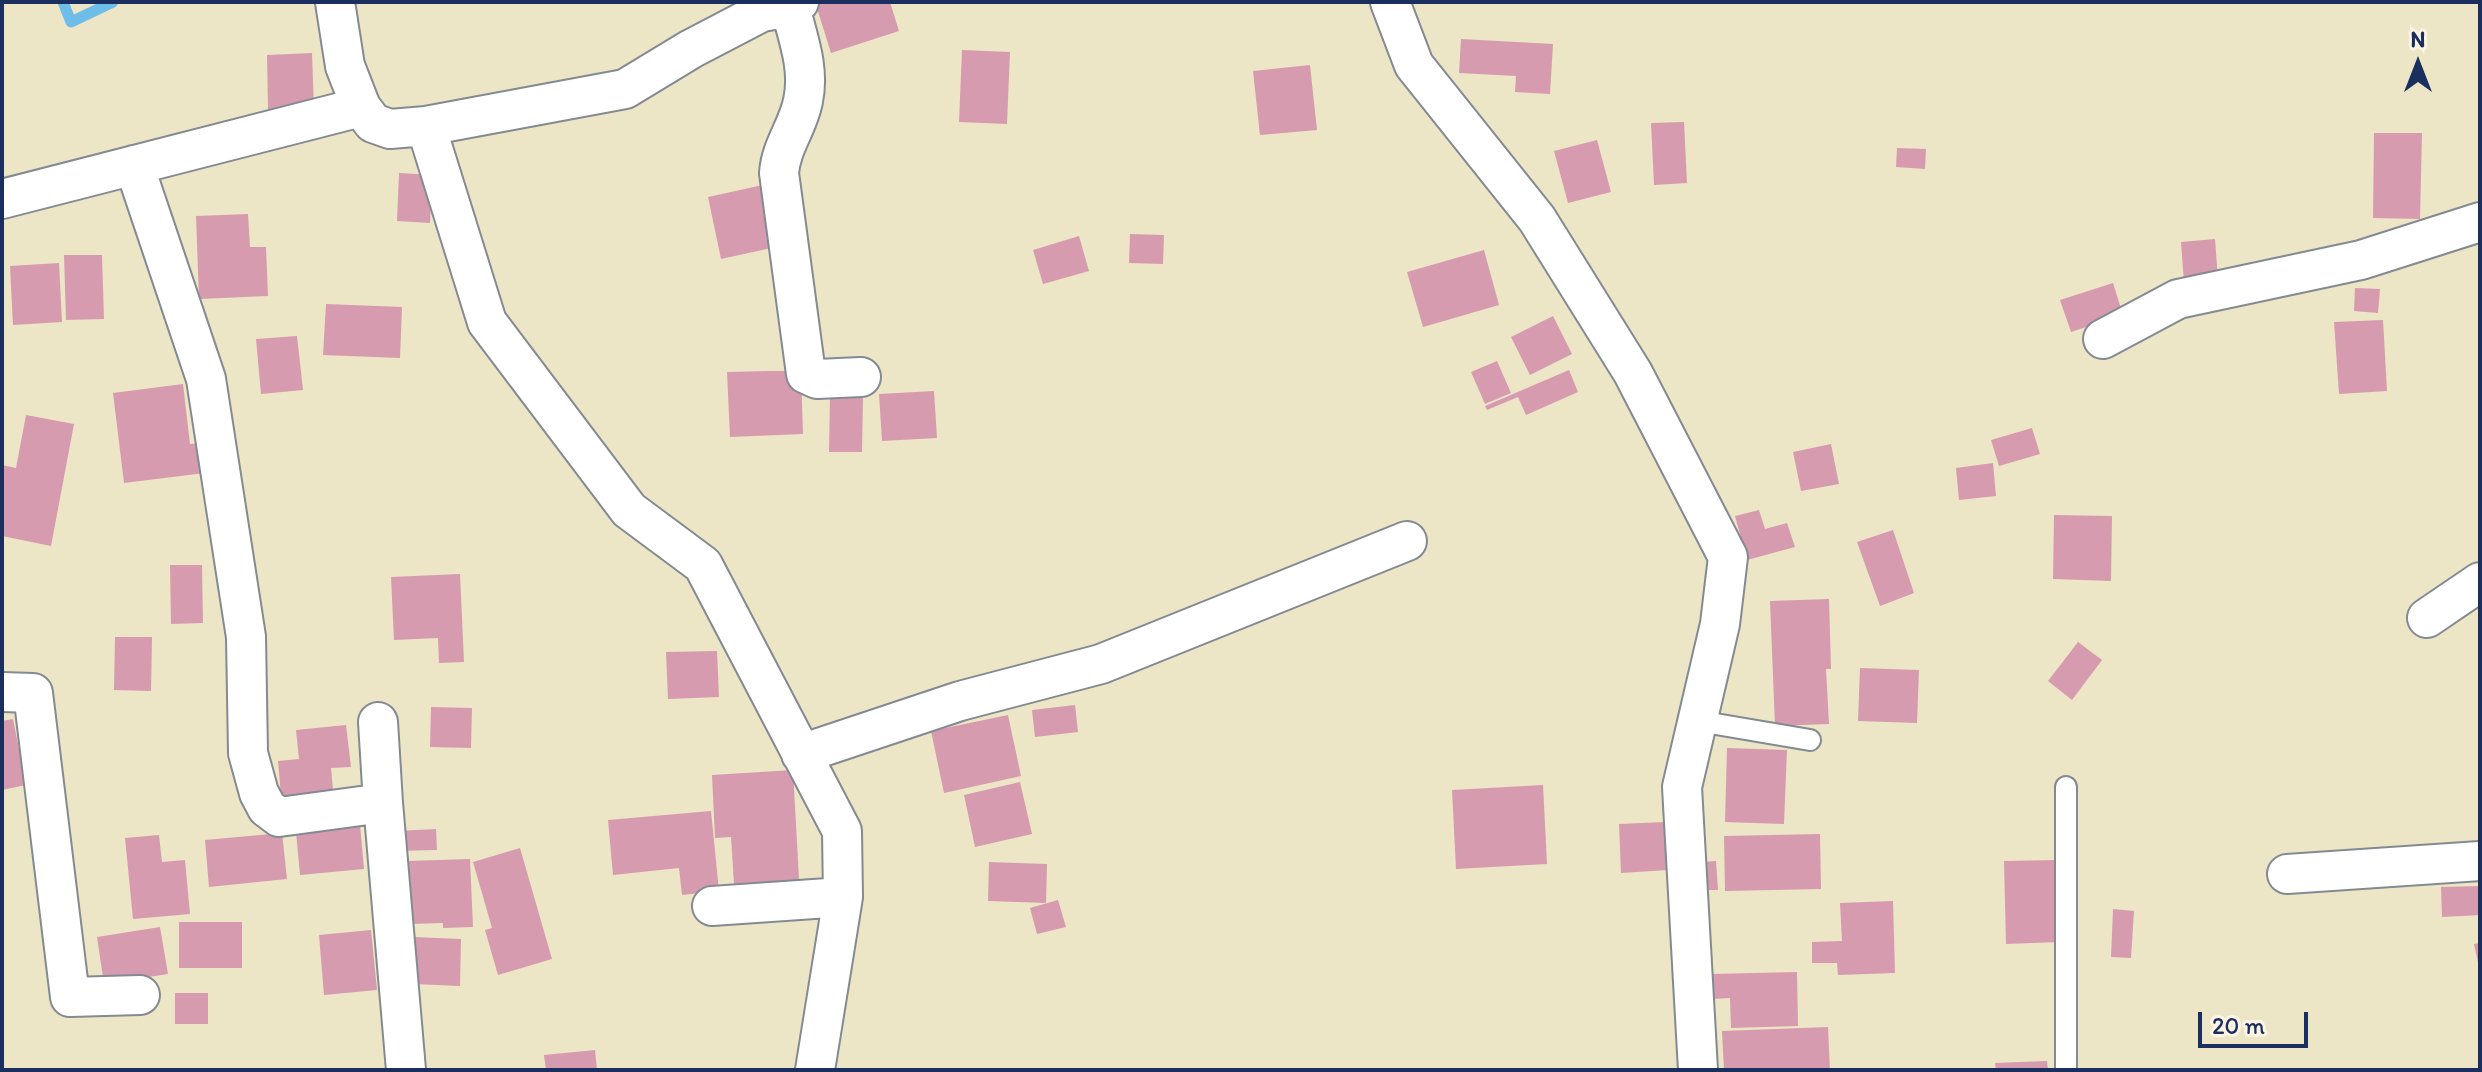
<!DOCTYPE html>
<style>
body{margin:0}
#map{position:relative;width:2482px;height:1072px;overflow:hidden;background:#ece5c6;font-family:Itim,sans-serif}
canvas{display:block}
.frame{position:absolute;inset:0;border:4px solid #1b2f5e;pointer-events:none}
.north{position:absolute;left:2378px;top:24px;width:80px;height:80px;-webkit-text-stroke:6px #fcf5e5;paint-order:stroke;rotate:0deg;font-size:22px;font-weight:700;line-height:32px;text-align:center;color:#1b2f5e}
.north::after{content:'';display:block;margin:auto;width:28px;height:36px;background:#1b2f5e;clip-path:polygon(50% 0,100% 100%,50% 72%,0 100%)}
.scale{position:absolute;left:2198px;top:1012px;width:110px;height:36px;box-sizing:border-box;border:4px solid #1b2f5e;border-top:0;padding-left:10px;font-size:24px;line-height:28px;white-space:nowrap;color:#1b2f5e;-webkit-text-stroke:6px #fcf5e5;paint-order:stroke}
</style>
<div id="map">
<canvas width="2482" height="1072"></canvas>
<div class="frame"></div>
<div class="north">N</div>
<div class="scale">20 m</div>
</div>
<script>
const context = document.querySelector('canvas').getContext('2d');
context.lineJoin = 'round';
function trace(path, color, width, dash) {
  context.strokeStyle = color;
  context.lineWidth = width;
  context.lineCap = dash ? 'butt' : 'round';
  context.setLineDash(dash || []);
  context.stroke(path);
}
function fill(path, color) {
  context.fillStyle = color;
  context.fill(path, 'evenodd');
}
trace(new Path2D(`
 M63 2 71 22 113 2`), '#6ebde8', 11);
fill(new Path2D(`
 M815 2H890L899 31 831 53Z
 M1461 39 1553 44 1550 94 1515 92 1516 76 1459 73Z
 M962 50 1010 52 1007 124 959 122Z
 M312 53 314 108 268 110 267 55Z
 M1310 65 1317 130 1260 135 1253 71Z
 M1684 122 1687 183 1654 185 1651 123Z
 M2374 133H2422L2420 219 2373 218Z
 M1597 140 1611 192 1568 203 1554 151Z
 M1897 148 1926 149 1925 169 1896 167Z
 M399 173 432 175 430 223 397 221Z
 M772 183 785 245 721 259 708 197Z
 M248 214 250 247H266L268 296 199 299 196 216Z
 M1130 234 1164 235 1163 264 1129 263Z
 M1079 236 1089 271 1043 284 1033 250Z
 M2215 239 2218 280 2184 283 2181 242Z
 M1484 250 1499 305 1423 327 1407 272Z
 M64 255H102L104 319 66 320Z
 M59 263 62 322 13 325 10 266Z
 M2113 283 2123 315 2071 332 2060 300Z
 M2355 288 2380 289 2378 313 2354 311Z
 M326 304 402 307 400 358 323 355Z
 M1553 316 1572 354 1530 375 1511 337Z
 M2383 320 2387 391 2339 394 2334 322Z
 M297 336 303 390 261 394 256 339Z
 M1497 361 1511 393 1485 404 1471 372Z
 M1569 370 1578 392 1526 415 1518 397 1487 410 1485 406Z
 M769 371H801L803 434 730 437 727 372Z
 M183 384 190 444 202 443 205 473 124 483 113 393Z
 M934 391 937 438 882 441 879 394Z
 M830 395 863 396 862 452H829Z
 M26 415 74 424 51 546 2 536V465L16 468Z
 M2032 428 2040 454 1999 466 1991 440Z
 M1831 444 1839 484 1801 491 1793 452Z
 M1993 463 1996 496 1959 500 1956 468Z
 M1759 510 1765 529 1787 523 1795 547 1747 560 1735 516Z
 M2054 515 2112 516 2111 581 2053 579Z
 M1893 530 1914 593 1880 606 1857 542Z
 M170 565H202L203 623 171 624Z
 M460 574 464 662 439 663 438 638 394 640 391 577Z
 M1829 599 1831 669H1826L1829 724 1775 726 1770 601Z
 M115 637H152L151 691 114 690Z
 M2078 642 2102 660 2072 700 2048 681Z
 M717 651 719 697 668 699 666 652Z
 M1860 668 1919 670 1917 723 1858 721Z
 M1075 705 1078 732 1035 737 1032 710Z
 M431 707 472 708 471 748 430 747Z
 M1008 715 1021 776 944 793 931 731Z
 M13 719 26 785 2 790V721Z
 M346 725 351 767 331 768 334 801 282 807 278 761 299 759 296 730Z
 M1727 748 1787 750 1784 824 1725 822Z
 M793 770 800 897 735 900 731 837 715 838 712 775Z
 M1020 782 1032 834 975 847 964 795Z
 M1543 785 1547 864 1456 869 1452 790Z
 M711 811 719 891 682 895 679 868 613 875 608 820Z
 M359 814 364 869 300 875 295 821Z
 M1665 822 1668 870 1621 873 1619 824Z
 M436 829 437 850 397 851 396 831Z
 M282 833 287 879 209 887 205 840Z
 M1820 834 1821 889 1725 891 1724 836Z
 M159 835 162 862 185 860 190 914 133 919 125 838Z
 M520 848 552 959 498 975 485 930 492 928 473 862Z
 M470 859 473 927 443 928V923L411 924 408 861Z
 M2058 860 2060 942 2006 944 2004 861Z
 M1716 861 1718 890H1704L1702 862Z
 M989 862 1047 864 1046 903 988 901Z
 M2480 886V915L2442 917 2441 887Z
 M1058 900 1066 927 1037 934 1030 908Z
 M1893 901 1895 973 1838 975 1837 963H1812V942L1842 941 1840 903Z
 M2113 909 2134 911 2131 958 2111 957Z
 M179 922H242V968H179Z
 M160 927 168 974 104 984 97 937Z
 M371 930 377 990 324 995 319 935Z
 M414 937 461 939 460 986 413 984Z
 M2480 943V967H2479L2474 944Z
 M1797 972 1798 1026 1731 1028 1730 998 1713 999 1712 974Z
 M175 993H208V1024H175Z
 M1828 1027 1830 1070H1724L1722 1031Z
 M595 1050 597 1070H546L544 1055Z
 M2047 1061 2048 1070H1996L1995 1063Z`), '#d79bb0');
const lane = new Path2D(`
 M1698 721 1810 740
 M2066 787V1070`);
const street = new Path2D(`
 M335 2 345 66 361 107 373 123 390 129 426 126 625 89 691 49 762 12 790 7 799 2
 M1390 2 1414 65 1537 219 1633 373 1728 557 1720 624 1682 787 1698 1070
 M790 7C798 38 810 69 803 101 798 127 781 146 779 173L806 374 817 379 861 377
 M426 126 487 322 629 510 703 565 842 831 843 897 815 1070
 M134 165 206 379 246 637 248 753 259 793 267 808 279 817 383 803
 M2 199 361 107
 M2103 339 2178 299 2361 260 2480 222
 M2427 618 2480 582
 M2 692 33 693 70 997 140 995
 M378 722 383 803 406 1070
 M801 754 960 701 1101 664 1407 541
 M2287 874 2480 861
 M712 906 843 897`);
trace(lane, '#848a92', 24);
trace(street, '#848a92', 42);
trace(lane, '#fff', 20);
trace(street, '#fff', 38);
</script>
